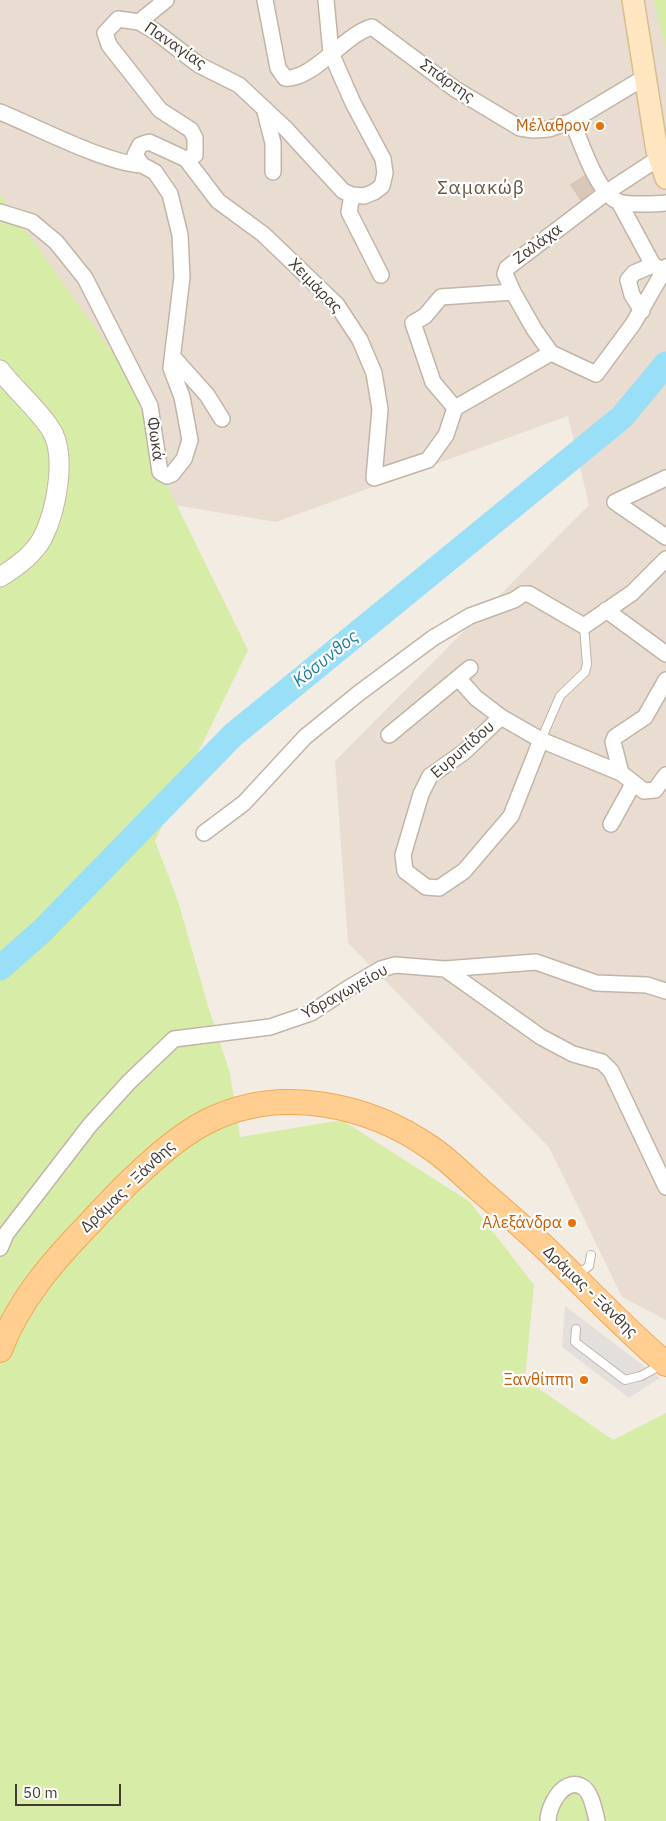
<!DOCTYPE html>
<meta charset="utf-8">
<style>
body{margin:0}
#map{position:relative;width:666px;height:1821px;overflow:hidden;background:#f3ece3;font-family:"IBM Plex Sans",sans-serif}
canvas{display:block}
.scale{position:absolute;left:15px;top:1784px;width:106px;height:22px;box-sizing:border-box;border:2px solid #453b32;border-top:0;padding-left:6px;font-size:15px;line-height:18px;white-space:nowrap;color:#453b32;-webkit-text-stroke:4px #fff;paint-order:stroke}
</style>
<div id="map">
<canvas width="666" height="1821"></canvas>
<div class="scale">50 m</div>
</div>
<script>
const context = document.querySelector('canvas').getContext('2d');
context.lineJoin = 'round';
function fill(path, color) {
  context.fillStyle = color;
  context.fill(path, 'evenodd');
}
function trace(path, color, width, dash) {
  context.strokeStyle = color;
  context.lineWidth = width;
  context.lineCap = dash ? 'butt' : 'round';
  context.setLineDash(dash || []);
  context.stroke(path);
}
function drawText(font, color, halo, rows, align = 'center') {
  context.font = font + ' "IBM Plex Sans",sans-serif';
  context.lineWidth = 4.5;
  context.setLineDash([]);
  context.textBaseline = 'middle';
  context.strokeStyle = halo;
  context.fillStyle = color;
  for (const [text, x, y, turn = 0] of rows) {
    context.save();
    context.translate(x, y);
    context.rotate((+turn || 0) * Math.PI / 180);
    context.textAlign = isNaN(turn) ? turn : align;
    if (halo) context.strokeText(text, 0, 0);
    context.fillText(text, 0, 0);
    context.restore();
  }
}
fill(new Path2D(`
 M0 0H666V1320L622 1297 549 1147 348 943 335 761 589 505 568 416 276 522 150 501 0 226Z`), '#e8ddd0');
fill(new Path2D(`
 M654 0H666V50Z
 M0 194 141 393 151 453 248 650 155 841 178 901 209 1009 230 1073 240 1137 342 1120 470 1202 534 1285 525 1379 613 1440 666 1413V1821H0Z`), '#d7eca7');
fill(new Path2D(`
 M565 1306 660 1378 629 1398 562 1347Z`), '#e3dfdc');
trace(new Path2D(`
 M0 968 42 931 233 735 622 417 666 364`), '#98dff7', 25);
const building = new Path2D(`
 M585 176 593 190 581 200 571 185Z`);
fill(building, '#d9c8ba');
trace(building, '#d1bcaa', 1);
const service = new Path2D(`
 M541 740 560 696 585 672 587 664 584 626
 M574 1271 584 1270 589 1266 591 1255
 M576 1329 575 1342 625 1380 641 1376 663 1364`);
const minor = new Path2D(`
 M265 0 278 68 285 78C312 81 345 34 372 27L455 89 520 128 533 130 549 129 572 121 647 76
 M139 22 166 0
 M264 108 273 143V172
 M0 112C37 127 105 163 142 165
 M572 121C581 142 597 194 619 202 628 205 657 204 666 203
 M186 159 218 201 263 234 337 305 360 340 374 373 380 409 374 478 428 460 446 435 455 408 433 382 413 323 425 316 441 297 513 292 505 274 507 268 607 192 659 158
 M352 195 349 212 381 275
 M619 202 653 265 665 272
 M0 212 32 222 56 242 85 278 150 406 160 472 167 476 172 474 184 459 190 440 182 397 171 368 182 277 180 235 170 194 155 172 142 165 135 155 140 145 149 142 186 159 195 155V138L191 130 160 110 109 45 105 33 118 19 139 22 156 32 199 65 239 85 286 129 343 191 352 195 364 196 374 192 382 186 385 173 383 159 353 103 331 53 326 0
 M513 292 534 329 551 353 596 374 633 324 666 267
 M642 311 632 295 628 280 634 273 653 265
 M173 357 207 395 222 419
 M455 408 551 353
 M666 478 615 502 666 537
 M606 610 666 654
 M458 678 476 698 501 717 541 740 621 773 644 791 655 790 666 775
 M501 717 464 752 430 776 421 794 403 855 405 871 426 887 439 888 464 871 511 816 541 740
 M389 735 470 668
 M621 773 613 742 615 737 645 717 666 680
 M611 824 633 784
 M204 833 244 803 305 737 359 693 433 638 470 616 514 600 523 594H529L584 626 632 593 666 559
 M445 969 541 1037 573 1054 602 1062 611 1071 666 1187
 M0 1248 6 1234 90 1125 129 1082 174 1039 270 1027 311 1013 347 989 381 969 395 965 445 969 536 962 596 983 647 985 666 991
 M548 1821C548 1806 563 1778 581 1786 591 1790 595 1812 597 1821`);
const tertiary = new Path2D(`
 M0 370C15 390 36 407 50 428 68 454 56 512 42 539 33 555 15 568 0 577`);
const secondary = new Path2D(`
 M633 0 657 151 666 178`);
const primary = new Path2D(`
 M0 1350C19 1300 53 1261 90 1223 106 1206 121 1189 139 1173 160 1153 182 1134 208 1121 280 1085 368 1104 431 1148 449 1160 465 1177 481 1191 502 1209 523 1227 543 1246 584 1285 622 1327 666 1364`);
trace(service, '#c2b5a8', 10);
trace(minor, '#c2b5a8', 18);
trace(tertiary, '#c2b5a8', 21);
trace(secondary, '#dabc8f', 24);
trace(primary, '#efa955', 26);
trace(service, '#fff', 8);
trace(minor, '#fff', 15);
trace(tertiary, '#fff', 19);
trace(secondary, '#ffe6c1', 21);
trace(primary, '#ffce90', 24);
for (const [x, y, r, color] of [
 [600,126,5,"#e8710a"],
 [572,1223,5,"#e8710a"],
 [584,1380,5,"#e8710a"]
]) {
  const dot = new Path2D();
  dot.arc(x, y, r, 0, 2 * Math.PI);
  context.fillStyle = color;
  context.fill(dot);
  trace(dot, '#fff', 2);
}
drawText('16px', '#453b32', '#fff', [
 ["Παναγίας",175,46,34],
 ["Σπάρτης",447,81,35],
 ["Ζαλάχα",538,244,-37],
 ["Χειμάρας",315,286,46],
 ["Φωκά",155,439,82],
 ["Ευρυπίδου",463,750,-41],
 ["Υδραγωγείου",345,992,-29],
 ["Δράμας - Ξάνθης",128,1187,-44],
 ["Δράμας - Ξάνθης",590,1292,44]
]);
drawText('16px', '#c56008', '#fff', [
 ["Μέλαθρον",590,126],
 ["Αλεξάνδρα",562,1223],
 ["Ξανθίππη",574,1380]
], 'right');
drawText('italic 18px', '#1f7fa2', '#fff', [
 ["Κόσυνθος",326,659,-39]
]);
context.letterSpacing = '1px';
drawText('19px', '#695749', '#fff', [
 ["Σαμακώβ",481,189]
]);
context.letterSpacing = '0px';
</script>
